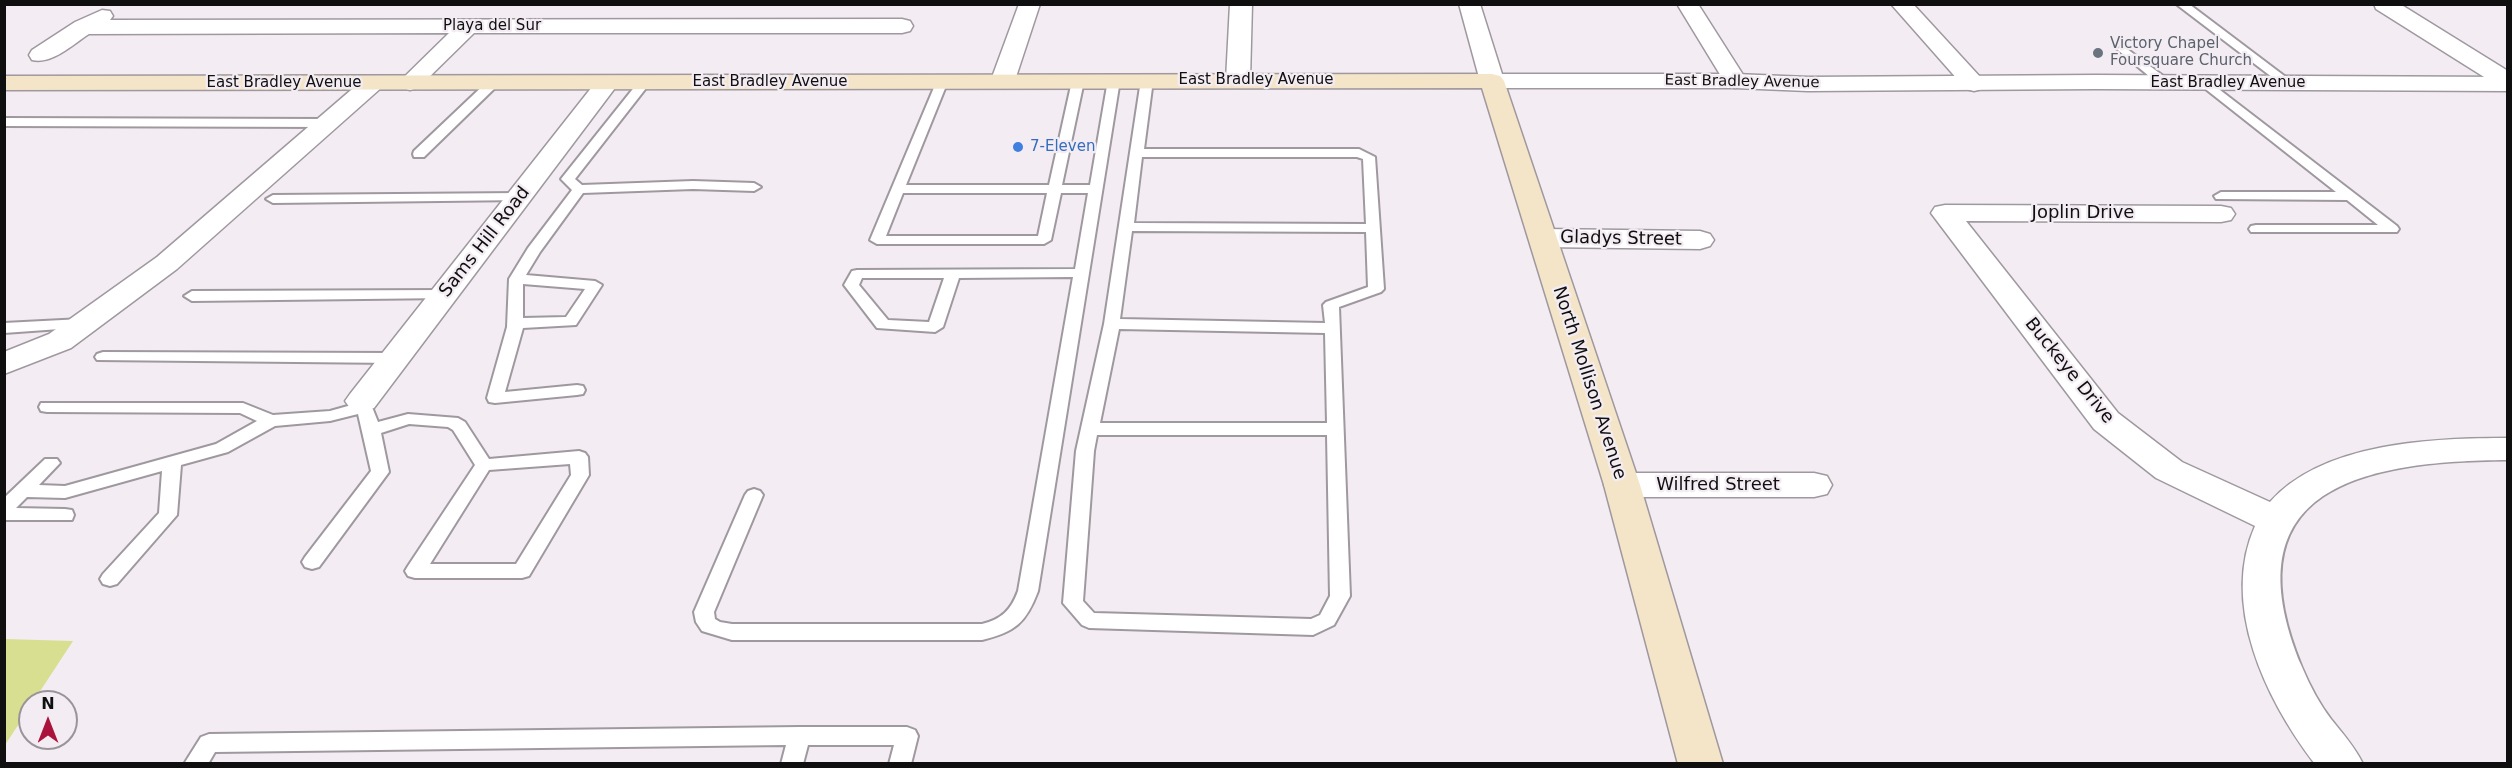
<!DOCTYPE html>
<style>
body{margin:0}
#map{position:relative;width:2512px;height:768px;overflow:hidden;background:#f3edf3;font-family:"DejaVu Sans",sans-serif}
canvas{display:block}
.frame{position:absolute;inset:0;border:6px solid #100f10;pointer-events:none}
.north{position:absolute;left:18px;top:690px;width:60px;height:60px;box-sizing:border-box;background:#f3edf3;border:2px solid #989498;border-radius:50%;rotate:0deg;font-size:16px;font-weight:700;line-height:24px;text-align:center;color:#100f10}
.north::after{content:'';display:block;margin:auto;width:21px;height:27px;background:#aa143c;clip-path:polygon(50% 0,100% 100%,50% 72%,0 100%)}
</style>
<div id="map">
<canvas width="2512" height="768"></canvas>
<div class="frame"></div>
<div class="north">N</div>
</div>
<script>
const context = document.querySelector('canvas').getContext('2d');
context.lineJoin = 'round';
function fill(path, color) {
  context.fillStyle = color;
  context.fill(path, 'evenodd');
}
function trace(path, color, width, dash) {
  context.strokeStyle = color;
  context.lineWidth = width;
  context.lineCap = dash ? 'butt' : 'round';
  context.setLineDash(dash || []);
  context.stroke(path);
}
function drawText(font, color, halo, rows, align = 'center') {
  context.font = font + ' "DejaVu Sans",sans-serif';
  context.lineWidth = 4.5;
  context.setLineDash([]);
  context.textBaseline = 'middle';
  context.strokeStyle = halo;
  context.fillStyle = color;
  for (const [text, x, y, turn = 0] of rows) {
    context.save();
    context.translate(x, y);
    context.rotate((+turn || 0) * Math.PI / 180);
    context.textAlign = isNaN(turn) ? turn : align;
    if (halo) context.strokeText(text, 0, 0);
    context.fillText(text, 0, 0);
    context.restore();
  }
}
fill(new Path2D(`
 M5 639 73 641 33 702H30V707L5 745Z`), '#d8df91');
const service = new Path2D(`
 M2176 4H2189L2295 84 2293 87H2285Z
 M2123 46 2170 81V87H2162L2119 51 2117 49Z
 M1114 76 1120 80 1038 591C1026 623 1015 632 982 640H732L702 631 696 622 694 612 745 495 748 491 754 489 760 491 763 495 714 612 715 619 720 622 732 624H982C1002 619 1011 610 1018 591L1073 277 959 278 943 327 935 332 877 328 844 285 852 271 857 270 1075 269 1088 193H1061L1051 240 1044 244H877L870 240 938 78 942 77 948 81 906 185H1049L1072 81 1078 77 1084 81 1062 185H1090L1108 80ZM903 193H1047L1038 236H886ZM862 278H944L929 322 888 320 859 285Z
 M1147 76 1153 80 1144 149H1359L1375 157 1384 289 1381 292 1339 307 1350 596 1334 625 1313 635 1089 628 1082 625 1063 603 1076 451 1104 324 1141 80ZM1142 157H1357L1363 159 1366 224 1134 223ZM1132 231 1366 232 1368 287 1326 302 1323 305 1325 323 1120 319ZM1119 329 1325 333 1327 423H1100ZM1097 435H1327L1330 596 1320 615 1311 619 1094 613 1083 601 1094 451Z
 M493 79 499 83 497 86 424 157H414L413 154 414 151 489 80Z
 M644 79 650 83 575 179 582 185 693 181 754 183 761 187 754 191 693 189 583 193 540 252 526 275 595 281 602 285 576 325 523 328 505 392 577 385 583 386 585 390 583 394 577 395 495 403 489 402 487 398 507 327 509 279 528 248 572 190 561 179 640 80ZM523 284 585 289 566 317 523 318Z
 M2207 80 2397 226 2399 229 2397 232H2251L2249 229 2251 226 2256 225H2378L2347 200 2216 199 2214 196 2221 192H2336L2203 87 2201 84Z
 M4 118 327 119 333 123 327 127 4 126Z
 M520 193 527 197 525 200 273 203 266 199 273 195Z
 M444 290 449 292 452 295 449 298 192 301 184 296 192 291Z
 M82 319 90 324 88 327 4 333V323Z
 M103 352 395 353 403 358 395 363 97 360 95 357 97 354Z
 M362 396 368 397 378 422 408 414 458 418 465 422 489 459 579 451 585 453 588 457 589 475 529 576 522 578H415L408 576 405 571 408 566 475 465 453 430 448 427 409 424 381 433 389 472 319 567 312 569 305 567 302 562 305 557 371 471 358 414 330 421 275 426 228 452 181 465 177 515 117 584 110 586 103 584 100 579 103 574 159 513 162 471 65 498 27 497 16 508 65 509 72 510 74 515 72 520H4V498L45 459H57L60 463 39 485 65 486 216 444 257 421 240 413 47 412 41 411 39 407 41 403H243L273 415 330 411 355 404 356 397ZM570 464 571 475 516 564H430L489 470Z
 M800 727H907L915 730 918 736 911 764H889L894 745H808L803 764H781L786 745 215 752 208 764H184L201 737 209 734Z`);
const minor = new Path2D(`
 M1019 4H1040L1015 80 1011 85 1003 87 995 85 991 80Z
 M1230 4H1252L1250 80 1246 85 1238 87 1230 85 1226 80Z
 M1677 4H1698L1747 81 1743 86 1735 88 1727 86Z
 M1891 4H1913L1982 79 1986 84 1982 89 1974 91 1966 89Z
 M2374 4H2400L2508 71V89L2500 87 2376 9Z
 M102 10 110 11 113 16 110 20 902 19 910 21 913 26 910 31 902 33H474L418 88 410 90 402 88 398 83 449 33 89 34C73 44 52 65 32 60L29 55 32 50 75 22Z
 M373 76 381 78 385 83 381 88 177 269 71 348 4 374V352L49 334 157 257 365 78Z
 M607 76 615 78 619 83 615 88 374 408 362 411 350 408 345 401 350 394 599 78Z
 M1945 205 2221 206 2231 208 2235 214 2231 220 2221 222 1966 221 2118 413 2182 462 2270 502C2323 442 2434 438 2508 438V460C2364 461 2227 487 2302 667 2310 686 2319 703 2331 719 2343 734 2355 747 2363 764H2315C2266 700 2220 605 2255 526L2156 478 2094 429 1931 213 1935 207Z
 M1543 229 1700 231 1710 234 1714 240 1710 246 1700 249 1543 247 1533 244 1529 238 1533 232Z
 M1622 473H1814L1827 476 1832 485 1827 494 1814 497H1622L1609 494 1604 485 1609 476Z`);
const tertiary = new Path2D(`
 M1459 4H1480L1502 74H1735L1808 77 2096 75 2508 77V91L2096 89 1808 91 1735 88H1492L1484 86 1480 81Z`);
const secondary = new Path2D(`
 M1492 74 1500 76 1504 81 1640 485 1723 764H1678L1604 485 1482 88 4 90V76Z`);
trace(service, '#9f999f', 4);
trace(minor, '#9f999f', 3);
trace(tertiary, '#9f999f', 3);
trace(secondary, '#9f999f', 3);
fill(service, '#fff');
fill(minor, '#fff');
fill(tertiary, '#fff');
fill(secondary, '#f4e5c8');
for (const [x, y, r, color] of [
 [2098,53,6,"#6b7280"],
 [1018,147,6,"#3f7fe0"]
]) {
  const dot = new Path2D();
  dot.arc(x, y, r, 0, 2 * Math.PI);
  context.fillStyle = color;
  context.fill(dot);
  trace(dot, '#f3edf3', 2);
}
drawText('15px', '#100f10', '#f3edf3', [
 ["Playa del Sur",492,26],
 ["East Bradley Avenue",1256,80],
 ["East Bradley Avenue",770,82],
 ["East Bradley Avenue",1742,82,1],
 ["East Bradley Avenue",284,83],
 ["East Bradley Avenue",2228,83]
]);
drawText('15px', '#5b616d', '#f3edf3', [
 ["Victory Chapel",2110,44],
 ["Foursquare Church",2110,61]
], 'left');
drawText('15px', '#366cbe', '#f3edf3', [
 ["7-Eleven",1030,147]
], 'left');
drawText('18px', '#100f10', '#f3edf3', [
 ["Joplin Drive",2083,213],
 ["Gladys Street",1621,239,1],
 ["Sams Hill Road",485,242,-52],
 ["Buckeye Drive",2069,371,51],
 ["North Mollison Avenue",1589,383,72],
 ["Wilfred Street",1718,485]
]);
</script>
